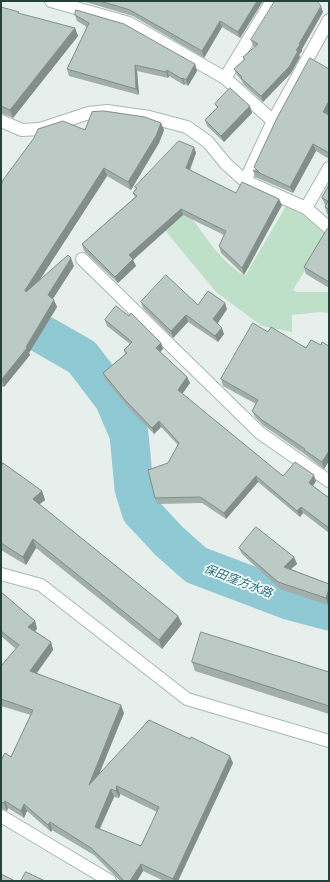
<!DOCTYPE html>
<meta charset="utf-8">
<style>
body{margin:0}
#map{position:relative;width:330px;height:882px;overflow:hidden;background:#e6efeb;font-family:"Asap Condensed",sans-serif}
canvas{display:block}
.frame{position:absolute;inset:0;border:2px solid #24423a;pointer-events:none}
</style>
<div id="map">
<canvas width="330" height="882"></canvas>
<div class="frame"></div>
</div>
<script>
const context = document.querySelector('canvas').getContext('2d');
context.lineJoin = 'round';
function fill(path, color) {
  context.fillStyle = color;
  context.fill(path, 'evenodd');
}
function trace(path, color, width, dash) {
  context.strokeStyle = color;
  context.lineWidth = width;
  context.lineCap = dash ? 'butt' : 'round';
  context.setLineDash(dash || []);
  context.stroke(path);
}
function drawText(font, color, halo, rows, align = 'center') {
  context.font = font + ' "Asap Condensed","Noto Sans JP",sans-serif';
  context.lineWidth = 3.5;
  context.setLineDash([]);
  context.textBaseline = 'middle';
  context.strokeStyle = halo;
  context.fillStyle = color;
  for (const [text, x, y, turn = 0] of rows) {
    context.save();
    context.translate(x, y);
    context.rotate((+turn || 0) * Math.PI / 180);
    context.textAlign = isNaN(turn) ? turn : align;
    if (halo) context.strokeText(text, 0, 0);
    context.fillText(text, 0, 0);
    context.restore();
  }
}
fill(new Path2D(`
 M286 206 306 215 328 234 293 290 297 292H329V313L321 312 292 315V332L262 326 216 292 163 228 185 209C203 232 219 261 245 276Z`), '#bfe0c8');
trace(new Path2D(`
 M1 311 82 357 114 399 129 434 134 488 141 511 169 541 196 565 291 601 329 611`), '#8ec9d4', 39);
const minor = new Path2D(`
 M51 1 129 23 225 78 273 121
 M225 78 272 1
 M1 121 22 130 40 129 89 113 107 111 149 117 187 127 208 142 226 164 245 181 306 208 329 228
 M245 181 273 121 329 20
 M306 208 329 168
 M82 259 260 433 329 481
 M1 574 41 585 187 699 329 741
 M1 816 110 881`);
trace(minor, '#a8b8b2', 14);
trace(minor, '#fff', 12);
fill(new Path2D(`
 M82 1H263L240 38 222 27 204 58 133 16Z
 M1 7 19 14 75 28 78 36 13 118 1 113Z
 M323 12 302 49V51L299 55 300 57 291 73 263 102 243 84 242 81 237 75 234 69 244 60 243 57 255 47 253 46 251 40Z
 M75 15 195 64 197 71 188 86 185 84 184 85 169 76 168 78 137 71 139 95 69 76 67 69 87 27 77 21Z
 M329 69V112L328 115H329V159L316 151 293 193 255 177 253 170 256 171 254 167Z
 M215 104 252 113 224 142 207 126 205 120 217 108Z
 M161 123 164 130 159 143 131 190 107 176 40 279 74 266 53 299 57 307 29 353 30 355 4 387 1 386V185L85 130Z
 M194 147 196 153 190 170 236 193 282 205 244 275 221 253 219 246 224 235 183 215 133 260 136 266 118 283 84 251 82 244 135 197 133 193 136 190 135 187Z
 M329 185V215L327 214 325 207V205L322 198Z
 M329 228V288L306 274 304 267Z
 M141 302 198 305 225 303 227 309 217 323 224 334 218 342 188 322 173 338 143 308Z
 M105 320 161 343 163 349 160 352 187 377 190 383 182 394 283 476 316 481 313 486 329 498V533L303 513 300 517 258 482 226 519 202 503 157 504 155 498 168 463 178 445 161 427 154 434 127 406 105 379 103 373 125 354 124 350 130 344 107 326Z
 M268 332 306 348 321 345 329 346V461L324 469 307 456 306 455 264 426 255 417 252 411 256 404 223 386 221 379Z
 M1 468 42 491 45 500 39 504 178 616 182 624 162 649 36 548 26 565 1 550Z
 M239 548 294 557 297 564 291 569 329 584 328 605 280 589 242 554Z
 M1 592 35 621 37 629 35 631 51 642 53 650 37 673 124 713 99 773 233 763 178 881H164L143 871 137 881H120L94 855 52 830 51 832 27 811 24 818 8 808 7 811 1 809V760L11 757 31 715 1 706V707V666L16 649 1 636ZM120 794 157 812 141 846 100 829 114 797 119 798Z
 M192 662 329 672V714L195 671Z`), '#a1aea9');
fill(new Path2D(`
 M257 1H263L240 38 238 32Z
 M321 6 323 12 302 49V51L299 55 300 57 291 73 263 102 261 96 296 50 299 44Z
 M220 21 222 27 204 58 202 51Z
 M75 28 78 36 13 118 10 110Z
 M195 64 197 71 188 86 186 80Z
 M135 65 137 71 139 95 136 89Z
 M167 70 169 76 168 78 166 72Z
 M183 78 185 84 184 85 182 79Z
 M329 101V112L325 119 323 112Z
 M250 106 252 113 224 142 221 136Z
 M161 123 164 130 159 143 131 190 128 182Z
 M313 144 316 151 293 193 290 187Z
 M194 147 196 153 188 174 186 168Z
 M104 168 107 176 28 298 25 290Z
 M279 199 282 205 244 275 242 268Z
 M181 209 183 215 133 260 136 266 118 283 115 277 129 255Z
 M71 258 74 266 50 303 48 295Z
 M54 300 57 307 29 353 30 355 4 387 2 379 26 347Z
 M225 303 227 309 216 326 213 319Z
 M186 315 188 322 173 338 171 331Z
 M222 328 224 334 218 342 215 336Z
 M161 343 163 349 158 354 156 348Z
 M187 377 190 383 180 397 178 390Z
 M159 421 161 427 154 434 152 428Z
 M329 451V461L324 469 322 462Z
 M314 475 316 481 311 489 309 483Z
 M256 476 258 482 226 519 224 513Z
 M42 491 45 500 36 507 33 499Z
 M301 507 303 513 300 517 297 511Z
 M33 539 36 548 26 565 23 557Z
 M294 557 297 564 286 573 284 567Z
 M329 589V602L328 605 326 598Z
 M178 616 182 624 162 649 159 640Z
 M35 621 37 629 31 635 28 627Z
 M51 642 53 650 33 678 30 671Z
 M121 705 124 713 92 792 89 785Z
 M230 756 233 763 178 881H174L173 879Z
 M117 786 120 794 119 798 116 791Z
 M111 789 114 797 97 834 95 827Z
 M5 801 8 808 7 811 4 803Z
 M24 804 27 811 24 818 21 811Z
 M50 822 52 830 51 832 48 825Z
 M141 864 143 871 137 881H130Z`), '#838d89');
const building = new Path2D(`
 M100 1H257L238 32 220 21 202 51 130 10Z
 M275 1H317L321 6 299 44 300 45 296 50 298 51 289 67 261 96 241 78 242 77 234 69 245 59 243 57 258 44 251 40Z
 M1 7 19 12 18 13 75 28 10 110 1 106Z
 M76 10 124 24 195 64 186 80 183 78 182 79 167 70 166 72 135 65 136 89 67 69 89 23 75 15Z
 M310 58 329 69V101L323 112 329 115V153L313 144 290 187 253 170 260 173 254 167 277 118Z
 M230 88 250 106 221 136 205 120 218 107 215 104Z
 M104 111 145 117 161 123 156 136 128 182 104 168 25 290 26 292 68 255 71 258 48 295 54 300 26 347 27 348 2 379H1V185L3 180 34 138 38 129 63 121 85 130 92 112Z
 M179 141 194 147 186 168 236 193 242 182 279 199 242 268 219 246 226 231 181 209 129 255 133 259 115 277 82 244 137 196 133 193 137 188 135 187Z
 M329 185V209L325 207 328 201 322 198Z
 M329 228V282L304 267 327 229Z
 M166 275 198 305 208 291 225 303 213 319 222 328 215 336 186 315 171 331 141 302Z
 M116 306 129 316 131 313 161 343 156 348 187 377 178 390 283 476 295 462 314 475 309 483 329 498V528L301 507 297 511 256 476 224 513 200 497 155 498 148 470 168 463 179 443 159 421 152 428 125 400 103 373 127 353 124 350 132 342 105 320Z
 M253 323 268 332 271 327 306 348 311 340 321 345 322 342 329 346V451L322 462 304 450 305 449 262 420 252 411 258 400 221 379Z
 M3 463 42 491 33 499 178 616 159 640 33 539 23 557 1 543V468Z
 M256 527 294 557 284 567 329 584V589L326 598 278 582 239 548Z
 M1 592 35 621 28 627 51 642 30 671 121 705 89 785 149 720 190 739 191 737 230 756 173 879 141 864 130 881H124L114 870 91 848 50 822 48 825 24 804 21 811 5 801 4 803 1 802V760L5 753 11 757 33 710 1 699V666L19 645 1 631ZM117 786 159 807 141 846 95 827 111 789 116 791Z
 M201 632 329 672V706L192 662Z
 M26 872 45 881H21Z
 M1 874 15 881H1Z`);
fill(building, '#bbcac4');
trace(building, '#838d89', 1);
drawText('italic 12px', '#1c6f80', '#f7fbf9', [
 ["保田窪方水路",238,581,21]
]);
</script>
